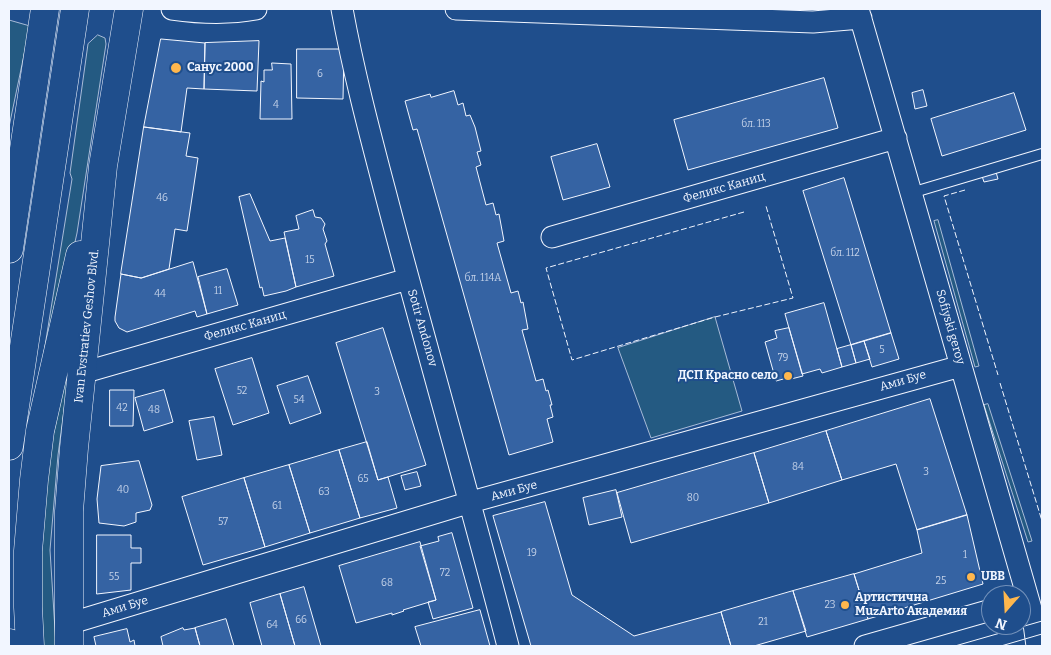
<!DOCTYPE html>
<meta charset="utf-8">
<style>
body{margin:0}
#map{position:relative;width:1051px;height:655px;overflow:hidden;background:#1f4e8c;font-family:Bitter,serif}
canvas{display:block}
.frame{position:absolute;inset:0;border:10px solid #f2f6ff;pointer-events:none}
.north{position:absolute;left:981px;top:585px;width:50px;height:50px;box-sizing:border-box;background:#1f4e8c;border:1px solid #7391ba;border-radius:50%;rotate:199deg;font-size:14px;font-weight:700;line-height:20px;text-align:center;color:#f2f6ff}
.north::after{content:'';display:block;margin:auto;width:18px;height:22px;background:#ffb74d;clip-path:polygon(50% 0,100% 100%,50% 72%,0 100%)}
</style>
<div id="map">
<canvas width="1051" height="655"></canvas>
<div class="frame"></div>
<div class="north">N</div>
</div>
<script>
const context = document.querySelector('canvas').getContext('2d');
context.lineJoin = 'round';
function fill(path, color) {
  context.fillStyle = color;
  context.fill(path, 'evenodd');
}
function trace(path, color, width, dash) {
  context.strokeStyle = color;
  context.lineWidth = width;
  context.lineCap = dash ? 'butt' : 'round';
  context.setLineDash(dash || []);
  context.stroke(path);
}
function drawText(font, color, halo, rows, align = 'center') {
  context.font = font + ' Bitter,serif';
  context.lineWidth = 4;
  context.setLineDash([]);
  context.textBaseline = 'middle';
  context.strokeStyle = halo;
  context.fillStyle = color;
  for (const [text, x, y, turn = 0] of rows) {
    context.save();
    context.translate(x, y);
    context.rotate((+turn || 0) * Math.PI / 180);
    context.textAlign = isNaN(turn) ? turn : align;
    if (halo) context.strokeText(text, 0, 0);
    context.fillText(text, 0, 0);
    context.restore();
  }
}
const green = new Path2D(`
 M9 20 30 26 9 127Z
 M98 35 105 38 106 44 77 233 43 386 38 389 72 179 70 173 88 44Z
 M938 220 979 366 975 367 934 221Z
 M715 317 742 411 651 438 618 348Z
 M72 350 58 455 50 550 56 646H39V549L52 440Z
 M988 404 1032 541 1028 542 984 405Z`);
fill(green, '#245a82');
trace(green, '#a8bbd7', 1);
const building = new Path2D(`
 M161 39 205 43 204 89 187 88 181 132 144 127Z
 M259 41 257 91 204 89 205 43Z
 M297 49H344L343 99 297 98Z
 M272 63 291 64 292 119H260L261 81 264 82V70H272Z
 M824 78 838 128 688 170 674 120Z
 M923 90 927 106 915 109 912 93Z
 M454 91 458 105 463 103 466 116 470 115 475 127 481 151 477 152 481 165 476 167 486 205 493 203 496 215 499 214 504 241 497 243 511 293 518 291 521 303 523 302 528 329 522 330 536 381 543 379 546 391 548 390 552 405H550L553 417 547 419 553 442 509 455 417 129 413 130 405 101 430 94 431 97Z
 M1014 93 1026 130 942 156 931 119Z
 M144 127 190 133 186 156 198 158 187 231 175 229 169 269 141 278 121 274Z
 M597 144 610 187 563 200 551 157Z
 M996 172 998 179 984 182 982 176Z
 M844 178 891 333 851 345 803 191Z
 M250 194 270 241 285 238 296 287 286 291 264 296 262 287 260 288 239 197Z
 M313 210 315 217 321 218 325 224 323 229 327 241 325 244 334 276 296 287 284 232 299 229 296 216Z
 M193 262 207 314 197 317 195 311 127 332 119 328 115 321V317L121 274 141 278Z
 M227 269 238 305 207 314 198 277Z
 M824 303 842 367 822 373 820 369 802 374 785 314Z
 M383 328 426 465 378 480 336 343Z
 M789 328 803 376 787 380V378L776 381 765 342 777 338 775 331Z
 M891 333 899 359 872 367 864 341Z
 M864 341 870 359 856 363 851 345Z
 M851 345 856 363 842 367 837 349Z
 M252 358 269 413 233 425 215 369Z
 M308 376 321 413 290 424 277 386Z
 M110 390H134L133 426H110Z
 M164 390 173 422 144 431 135 398Z
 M930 399 967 515 917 530 896 464 842 480 826 431Z
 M214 417 222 455 197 460 189 421Z
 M826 431 842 480 769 503 754 453Z
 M367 442 378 480 388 477 397 508 360 518 339 450Z
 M339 450 360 518 310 533 289 465Z
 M754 453 769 503 631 543 617 493Z
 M139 461 152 505 150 510 136 513V522L124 526 99 523 97 499 101 466Z
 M289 465 310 533 265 547 244 478Z
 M417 472 421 486 405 490 401 476Z
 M244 478 265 547 203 565 182 497Z
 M616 490 622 517 589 525 583 498Z
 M545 502 572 595 634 636 721 612 731 646H531L493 516Z
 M967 515 983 584 868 619 854 574 922 553 917 530Z
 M452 533 473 608 433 619 428 602 436 600 420 546 439 541 438 537Z
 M97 535H131V548H141V563H131V590L97 594Z
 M420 542 436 600 403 610 404 611 392 615V613L356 623 339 566Z
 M854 574 868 619 807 637 793 591Z
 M304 587 321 646H295L280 594Z
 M793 591 806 631 754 646H731L721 612Z
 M280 594 295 646H262L250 603Z
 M480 610 490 646H421L415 627Z
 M226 619 234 646H200L195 628Z
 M183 628 184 630 195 628 200 646H163L161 637Z
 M127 629 130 642 134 640 135 646H96L94 637Z`);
fill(building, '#3563a3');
trace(building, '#f2f6ff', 1);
const service = new Path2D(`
 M911 193 1042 154`);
const minor = new Path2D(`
 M172 9C200 13 229 14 256 9
 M342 9C355 80 374 149 392 218 430 361 471 503 508 646
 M456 9 813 22 861 18
 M858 9 1023 581 1033 616 1037 646
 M552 237 896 138
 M82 373 408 279
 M68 624 471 502 961 366
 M865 646 991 610`);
const primary = new Path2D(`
 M9 249 45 9
 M9 446 75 9
 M9 643V646
 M30 646 28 607V551L34 480 40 431 80 255
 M69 646V511L74 448 103 166 129 9`);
trace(service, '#f2f6ff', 12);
trace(minor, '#f2f6ff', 23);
trace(primary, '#f2f6ff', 29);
trace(service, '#1f4e8c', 10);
trace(minor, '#1f4e8c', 21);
trace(primary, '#1f4e8c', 28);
trace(new Path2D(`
 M955 646 1042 621
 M1001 646 1042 634`), '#f2f6ff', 1);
trace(new Path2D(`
 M965 190 944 196 998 375
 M744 212 546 268 572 360 715 317 793 298 766 206
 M1000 383 1042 521`), '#f2f6ff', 1, [6, 2.5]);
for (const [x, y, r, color] of [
 [176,68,6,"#ffb74d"],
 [788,376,5,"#ffb74d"],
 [971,577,5,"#ffb74d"],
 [845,605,5,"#ffb74d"]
]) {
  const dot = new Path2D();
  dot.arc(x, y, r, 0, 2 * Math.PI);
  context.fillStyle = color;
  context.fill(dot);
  trace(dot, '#1f4e8c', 2);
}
drawText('10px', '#c3d1e8', null, [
 ["6",320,74],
 ["4",276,105],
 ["бл. 113",756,124],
 ["46",162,198],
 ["бл. 112",845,253],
 ["15",310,260],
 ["бл. 114А",483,278],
 ["11",218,291],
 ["44",160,294],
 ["5",882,350],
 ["79",783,358],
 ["52",242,391],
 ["3",377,392],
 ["54",299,400],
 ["42",122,408],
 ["48",154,410],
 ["84",798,467],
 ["3",926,472],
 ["65",363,479],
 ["40",123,490],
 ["63",324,492],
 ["80",693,498],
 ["61",277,506],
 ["57",223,522],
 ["19",532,553],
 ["1",965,555],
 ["72",445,573],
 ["55",114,577],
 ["25",941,581],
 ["68",387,583],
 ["23",830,605],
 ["66",301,620],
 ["21",763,622],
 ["64",272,625]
]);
drawText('bold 12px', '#f2f6ff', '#1f4e8c', [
 ["Санус 2000",187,68],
 ["ДСП Красно село",778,376,"right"],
 ["UBB",981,577],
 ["Артистична",855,598],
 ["MuzArto Академия",855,612]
], 'left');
drawText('12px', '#f2f6ff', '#1f4e8c', [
 ["Феликс Каниц",724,188,-16],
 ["Ivan Evstratiev Geshov Blvd.",87,326,-84],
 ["Феликс Каниц",245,326,-16],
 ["Sofiyski geroy",950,327,74],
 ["Sotir Andonov",422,328,74],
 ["Ами Буе",903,381,-16],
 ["Ами Буе",514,491,-15],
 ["Ами Буе",125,607,-17]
]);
</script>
